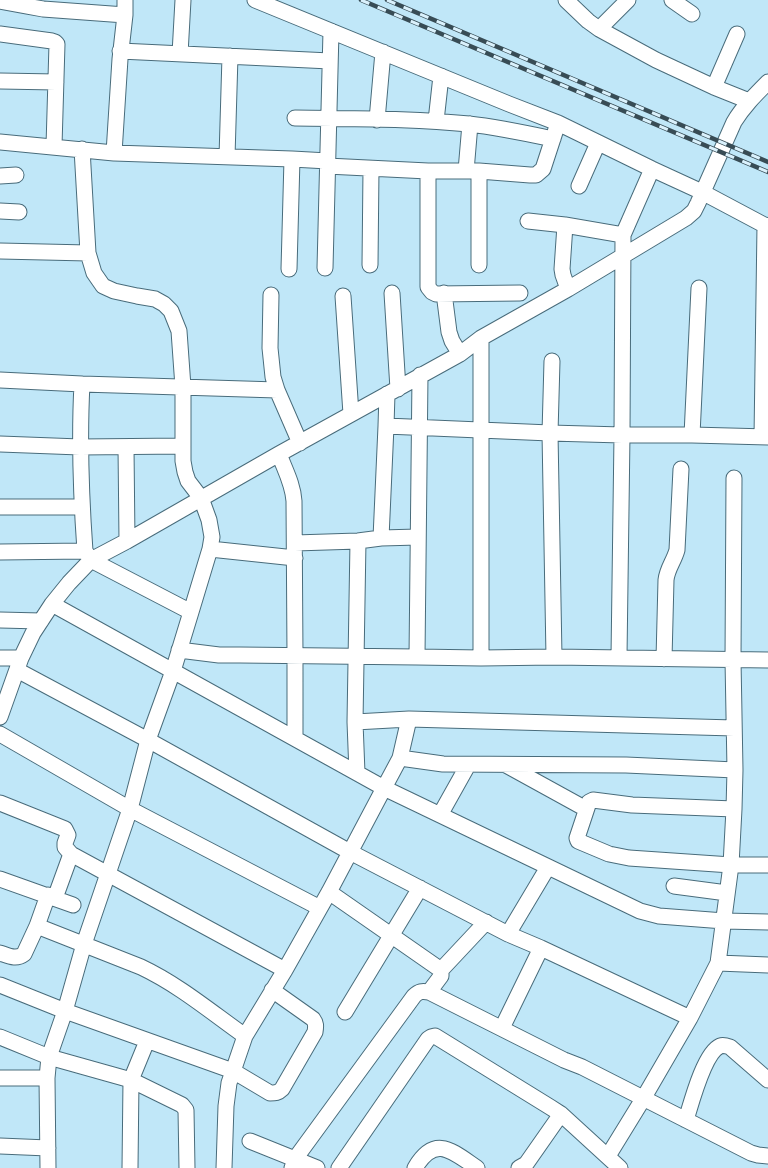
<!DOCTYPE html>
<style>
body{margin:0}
canvas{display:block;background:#c0e7f8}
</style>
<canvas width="768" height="1168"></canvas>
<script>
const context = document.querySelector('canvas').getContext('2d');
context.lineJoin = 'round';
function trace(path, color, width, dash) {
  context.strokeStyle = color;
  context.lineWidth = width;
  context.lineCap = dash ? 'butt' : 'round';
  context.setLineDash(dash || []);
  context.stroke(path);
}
const minor = new Path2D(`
 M255 0 509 104 558 123 652 169 702 192 768 227
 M566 0 588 21 599 29 656 60 714 87 749 101
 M672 0 692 14
 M0 1 26 6 43 9 125 15
 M599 29 628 0
 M0 34 52 41 55 42 57 44 54 146
 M120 51 330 61
 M180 54 183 0
 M0 81 56 82
 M714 87 737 34
 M295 118C353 119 411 118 469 124 497 127 525 133 553 139
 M377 120 383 52
 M436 121 441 76
 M0 142 114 153 292 159
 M114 153 120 59 125 15V0
 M227 157 230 56
 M327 166 428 171H479L530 175H536L543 169 558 123
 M428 171V287L432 292 436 294 520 293
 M466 171 470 124
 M479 171V265
 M0 176 16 175
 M579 186 598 143
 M0 211 19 212
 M528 221 565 225 623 235
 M565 225 562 269 563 275 568 289
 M0 251 88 253
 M370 265 371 169
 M325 268 331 31
 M289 269 292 159 328 161
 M392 293 398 389
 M444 293 449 332 452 341 460 354
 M271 295 270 348 273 377 277 390 300 443
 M343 296 351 414
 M481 338V658
 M552 361 550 433 554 657
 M0 380 82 384C79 440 81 495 85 551
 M82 384 277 390
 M386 426 550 433 622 435H692L768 437
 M692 435 699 288
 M762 437 765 225
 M0 444 80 447 183 446
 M126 447 127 541
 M279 454C285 470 293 484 294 501L295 656V738
 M0 507H82
 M381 538 386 426 387 394
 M295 543 358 541 381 538 418 537
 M210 549 295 558
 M0 552 85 551 91 560 191 612
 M52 604 384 788 640 911 659 916 724 921 768 922
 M0 620 41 621
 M179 650 219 655H240L417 657 481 658 554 657 768 660
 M417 657 420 375
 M619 657 622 435 623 235 652 169
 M0 658H21
 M664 659 666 580C667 569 674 561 677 550L681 469
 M17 670 148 740 350 852 508 934 541 948 690 1018
 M0 717 21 658 33 633 52 604 69 583 91 560 127 541 279 454 460 354 481 338 568 289 686 218 694 211 698 203 734 122C743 107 755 95 768 82
 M355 722 409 719 734 728
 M0 734 130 809 320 908
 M400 758 443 764 626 765 735 770
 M506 765 586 809
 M357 773 355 722 358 541
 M0 803 65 829 68 835 65 843V847L71 854 285 970
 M734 809 632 805 593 800 589 802 577 838 578 841 609 854 629 858 731 865H768
 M440 815 468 765
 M0 879 73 905
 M674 886 727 893
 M329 892 441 970V976L429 992
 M55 898 71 854
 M37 926 141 967C179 985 211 1012 245 1036
 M508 934 548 867
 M0 953C9 956 16 960 24 954L37 926 48 895
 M718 963 768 965
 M441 970 486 922
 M0 985 65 1011 233 1071 270 1093C275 1093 278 1093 282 1089L315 1032C316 1026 316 1023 313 1019L272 990
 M345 1012 420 888
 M502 1028 541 948
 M0 1037 49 1057 131 1080 182 1105 186 1110 187 1168
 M0 1078H47
 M686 1120C691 1104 704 1053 720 1046 723 1045 727 1046 730 1047L768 1080
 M250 1141 317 1168
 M0 1146 48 1148
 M608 1156 643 1099 690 1018 718 963 731 865 734 809 735 770 733 660 734 478
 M48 1168 47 1078 49 1057 65 1011 84 944 130 809 148 740 173 671 191 612 210 549 212 537 209 520 201 498 188 481 185 472 183 461V387L179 331 171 311 164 304 155 299 137 296 114 291 103 286 94 273 88 253 82 149
 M130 1168 131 1080 147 1041
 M224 1168 226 1106 229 1083 245 1036 285 970 329 892 384 788 400 758 409 719
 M292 1168 295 1159 414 996C419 991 422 991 429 992L564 1060 582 1067 751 1153 758 1155 768 1156
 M339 1168 428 1039 431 1037 435 1036 550 1107 561 1114 620 1168
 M415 1168C435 1134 452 1151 477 1168
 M519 1168 526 1164 561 1114`);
trace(minor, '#496c7b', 17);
trace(minor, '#fff', 15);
const rail = new Path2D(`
 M361 0 768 172
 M387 0 768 162`);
trace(rail, '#384c55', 4.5);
trace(rail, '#daf1fc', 3, [9]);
</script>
